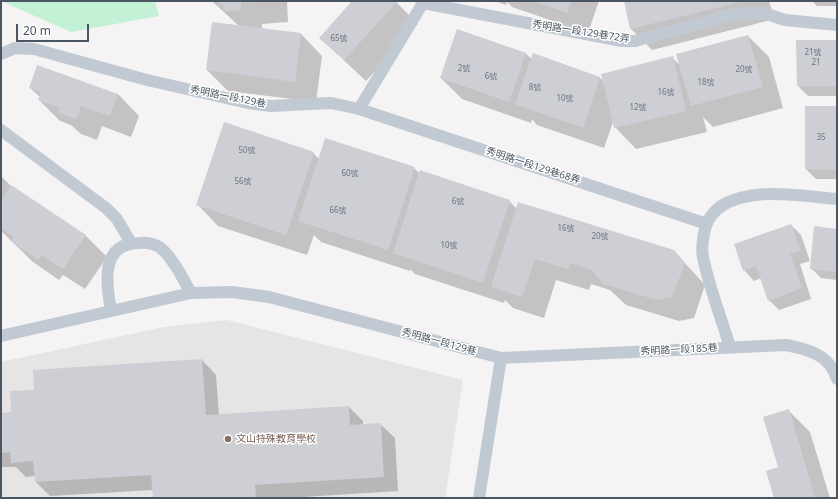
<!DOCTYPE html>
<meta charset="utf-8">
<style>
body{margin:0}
#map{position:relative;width:838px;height:499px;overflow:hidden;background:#f5f3f3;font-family:"Noto Sans",sans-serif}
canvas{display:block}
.frame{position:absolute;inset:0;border:2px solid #4a5661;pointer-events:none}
.scale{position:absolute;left:16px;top:24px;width:73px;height:18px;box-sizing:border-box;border:2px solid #4a5661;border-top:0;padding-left:5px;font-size:12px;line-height:14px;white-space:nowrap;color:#4a5661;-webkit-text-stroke:3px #fff;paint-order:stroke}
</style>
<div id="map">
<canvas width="838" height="499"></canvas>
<div class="frame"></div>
<div class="scale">20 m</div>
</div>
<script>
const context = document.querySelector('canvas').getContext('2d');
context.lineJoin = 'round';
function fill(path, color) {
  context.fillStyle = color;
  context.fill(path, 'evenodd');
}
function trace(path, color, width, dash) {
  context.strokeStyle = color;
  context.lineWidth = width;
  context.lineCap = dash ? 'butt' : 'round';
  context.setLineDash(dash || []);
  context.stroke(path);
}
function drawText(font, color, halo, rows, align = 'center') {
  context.font = font + ' "Noto Sans","Noto Sans TC",sans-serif';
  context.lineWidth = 3;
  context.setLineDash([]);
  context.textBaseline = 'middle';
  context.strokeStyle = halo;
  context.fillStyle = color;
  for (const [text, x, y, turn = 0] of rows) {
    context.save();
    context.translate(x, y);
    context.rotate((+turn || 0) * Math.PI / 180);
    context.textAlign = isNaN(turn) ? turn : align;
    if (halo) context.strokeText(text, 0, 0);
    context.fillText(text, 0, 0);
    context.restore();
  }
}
fill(new Path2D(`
 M227 320 463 380 445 498H1V362L164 327Z`), '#e6e4e5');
fill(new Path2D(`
 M1 1H155L159 16 71 32Z`), '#c3f1d5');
fill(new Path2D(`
 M212 1H287L288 22 262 24V29L301 34 322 56 316 102 228 91 207 70 240 27Z
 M354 1H395L418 24 366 81 320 38Z
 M495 1H599L588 33 512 7 507 2 506 5Z
 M625 1H769L775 19 652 50 631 29Z
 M812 1H837V6H817Z
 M458 30 526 54 532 59 533 55 600 78 604 82 672 58 681 66 748 36 769 57 783 108 713 127 703 117 707 132 636 149 615 127 613 122 604 148 537 125 532 119 531 123 462 99 441 78Z
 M836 41 837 96H808L798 86Z
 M30 88 118 94 139 116 131 137 102 126 97 140 81 134 71 125 60 121 39 100 40 97Z
 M806 107H837V179H816L806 169Z
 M313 153 319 159 414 168 420 174 509 201 517 209 673 250 705 285 694 318 679 321 626 305 610 290 591 284 589 290 556 280 544 318 513 308 505 300 504 303 415 274 410 269V271L321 242 314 235 307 255 218 226 197 204Z
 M1 176 14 189 86 236 107 257 85 289 63 275 59 280 33 262 1 231Z
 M791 225 801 235 810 261 800 264 811 299 779 310 769 300 761 278 754 281 744 270Z
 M837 230V280L821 278 811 268Z
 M202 360 216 375 219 415 349 407 363 421V425L380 424 395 438 398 491 287 498H154L153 490 50 496 36 482 35 476 26 477 16 467H1V414L12 413 35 391Z
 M788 410 810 432 830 498H775Z`), '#0003');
fill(new Path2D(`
 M218 1H251V2L241 3V10L223 11V5H219Z
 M352 1 397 2 344 60 319 38Z
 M534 1H571L567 13Z
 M624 1H740V2L630 29Z
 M212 22 301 33 295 82 206 70Z
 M457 29 526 53 509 102 440 78Z
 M748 35 763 87 691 106 676 54Z
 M796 40H836V86H797Z
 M533 53 600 77 583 128 515 104Z
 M673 56 686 111 614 128 601 74Z
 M37 65 118 94 110 116 81 106 76 119 58 113 60 108 38 100 41 92 29 88Z
 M805 106H837V170L805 169Z
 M224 122 314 152 286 235 196 205Z
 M325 138 415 167 388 250 298 221Z
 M420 170 510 200 483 283 393 253Z
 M11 185 86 235 63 269 42 255 38 260 11 241 14 237 1 228V201Z
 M518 202 674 250 685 263 672 297 657 300 603 284 592 270 570 263 568 269 535 259 522 297 491 287Z
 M791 224 801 251 790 254 802 288 768 301 756 266 743 271 734 244Z
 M814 226 837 229V272L810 269Z
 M202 359 206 415 349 406 350 425 381 423 384 477 255 485 256 498H153L151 475 35 482 33 461 11 463 10 452 1 453V413L11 412 10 391 34 390 33 370Z
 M789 409 815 498H774L766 471 778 467 763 417Z`), '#cdcfd5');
trace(new Path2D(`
 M423 3 622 41H635L734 14 764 13 785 20 837 25
 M1 54 15 48 34 49 147 80 248 103 271 106 331 103 359 109 707 224
 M359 109 423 3 421 1
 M1 130 106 208 117 219 131 243
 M111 310C106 284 100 243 139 243 147 242 158 244 164 251 176 263 183 279 191 293
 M1 336 191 293 232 292 269 297 501 358 786 345C808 349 830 355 837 379
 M730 347C721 317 709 287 703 257 701 248 703 238 705 229 718 180 800 196 837 199
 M479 498 501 358`), '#c1cad2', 12);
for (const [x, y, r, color] of [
 [228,439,4,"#8d6e63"]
]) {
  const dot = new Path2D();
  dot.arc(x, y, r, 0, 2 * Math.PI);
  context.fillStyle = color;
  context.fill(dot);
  trace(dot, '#fff', 1.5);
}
drawText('8px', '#6b747e', null, [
 ["65號",339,39],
 ["21號",813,53],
 ["21",816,63],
 ["2號",464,69],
 ["20號",744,70],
 ["6號",491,77],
 ["18號",706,83],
 ["8號",535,88],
 ["16號",666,93],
 ["10號",565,99],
 ["12號",638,108],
 ["35",821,138],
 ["50號",247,151],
 ["60號",350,174],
 ["56號",243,182],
 ["6號",458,202],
 ["66號",338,211],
 ["16號",566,229],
 ["20號",600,237],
 ["10號",449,246]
]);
drawText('10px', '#4a5661', '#fff', [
 ["秀明路一段129巷72弄",581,32,9],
 ["秀明路一段129巷",228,97,11],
 ["秀明路一段129巷68弄",533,166,18],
 ["秀明路一段129巷",439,342,15],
 ["秀明路一段185巷",679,350,-3]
]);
drawText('10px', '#785e54', '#fff', [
 ["文山特殊教育學校",236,439]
], 'left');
</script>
